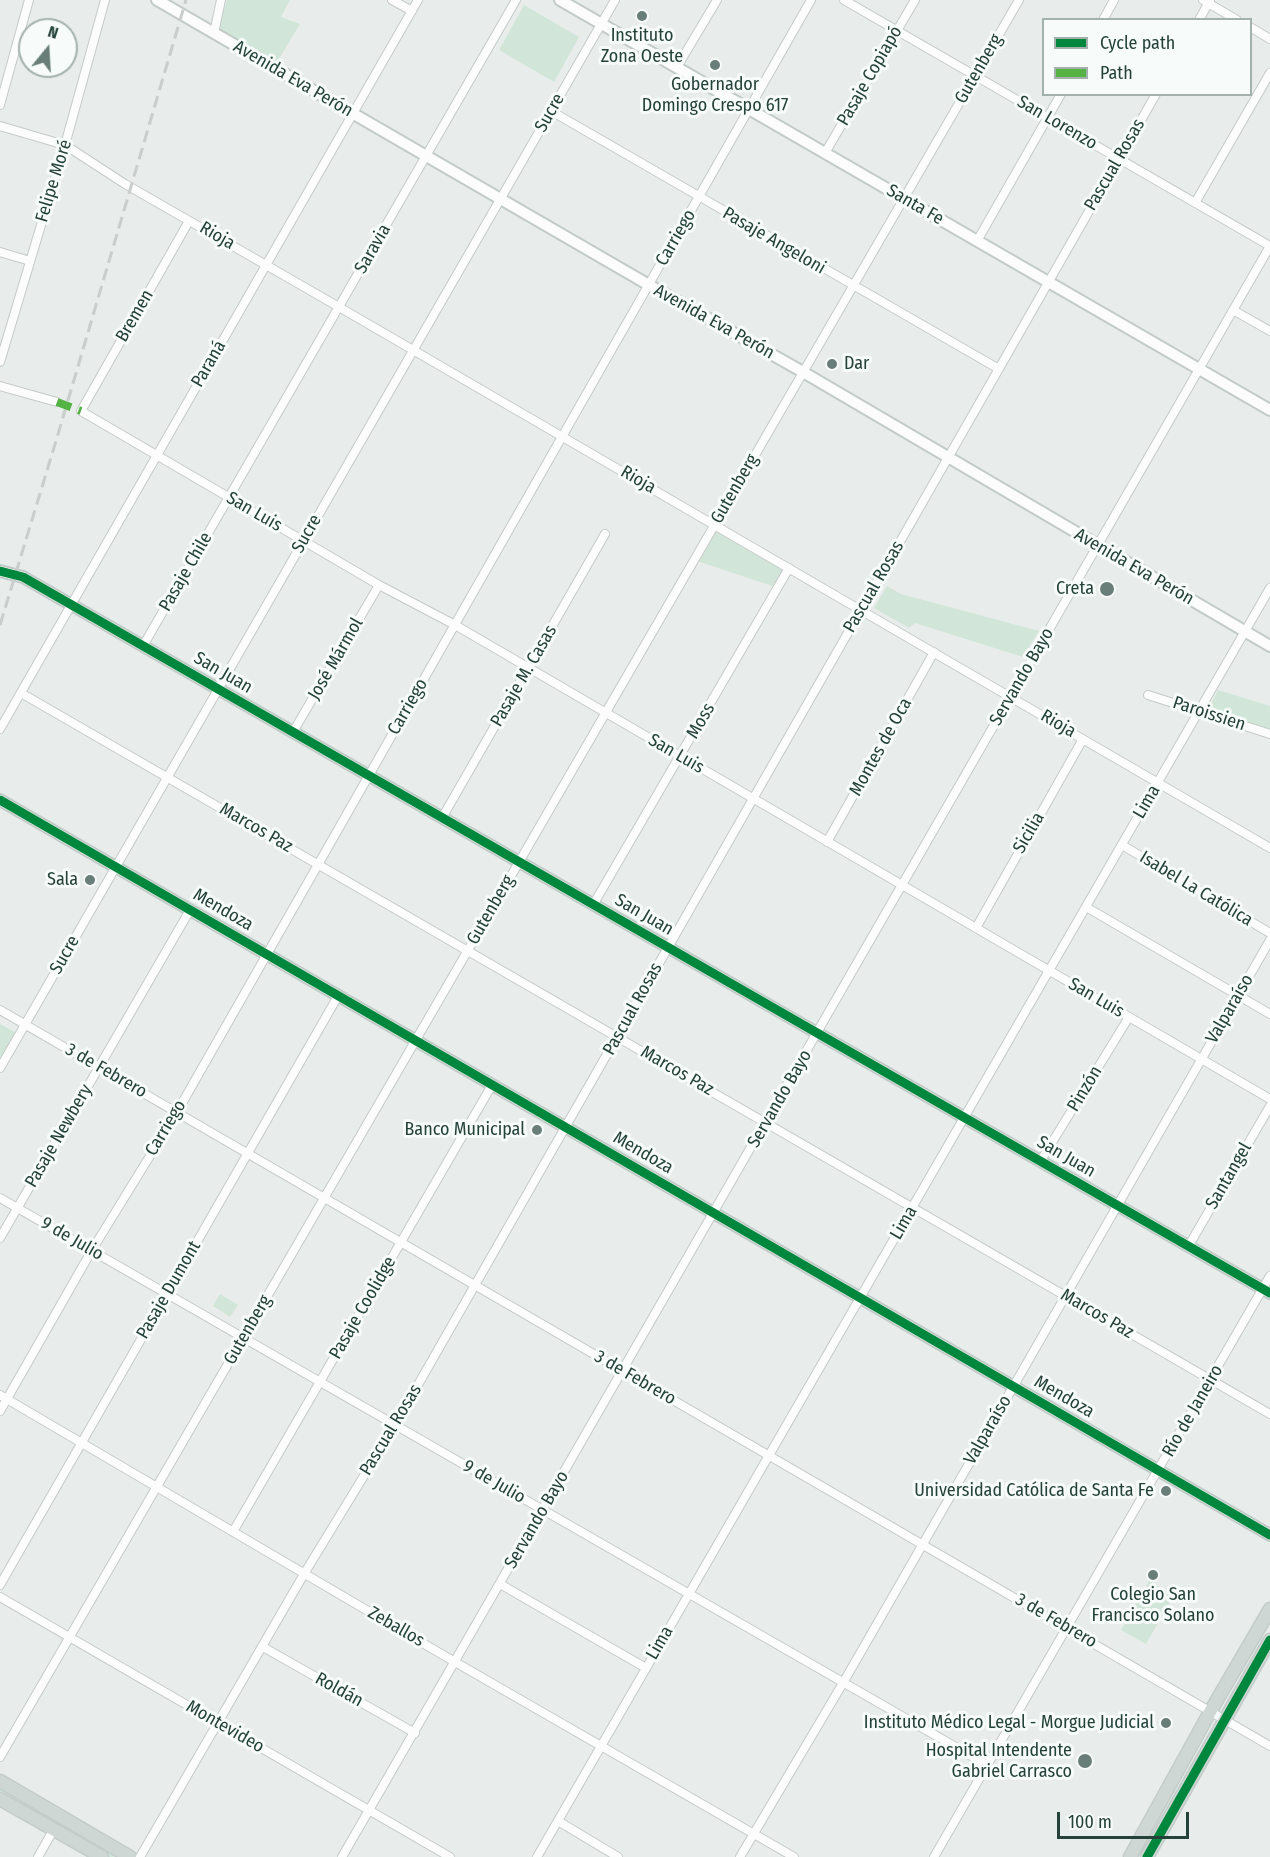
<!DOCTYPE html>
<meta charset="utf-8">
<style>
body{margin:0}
#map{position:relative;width:1270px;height:1857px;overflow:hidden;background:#e8edeb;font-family:"Fira Sans Condensed",sans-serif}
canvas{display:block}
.legend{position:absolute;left:1042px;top:18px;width:210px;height:78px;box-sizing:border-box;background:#f7fbf9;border:2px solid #a3b1ad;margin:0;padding:8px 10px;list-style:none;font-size:18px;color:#24423a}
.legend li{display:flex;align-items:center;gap:12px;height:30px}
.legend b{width:30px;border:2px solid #a3b1ad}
.north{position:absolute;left:18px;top:18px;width:60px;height:60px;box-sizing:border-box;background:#f7fbf9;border:2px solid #a3b1ad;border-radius:50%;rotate:18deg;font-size:16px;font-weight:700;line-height:24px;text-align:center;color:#24423a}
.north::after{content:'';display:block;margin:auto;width:21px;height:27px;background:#697e78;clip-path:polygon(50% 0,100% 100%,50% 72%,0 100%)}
.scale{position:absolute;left:1057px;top:1812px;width:132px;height:27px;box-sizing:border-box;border:3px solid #24423a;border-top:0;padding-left:8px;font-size:18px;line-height:21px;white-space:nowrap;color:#24423a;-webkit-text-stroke:4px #f7fbf9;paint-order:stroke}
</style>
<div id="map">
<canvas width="1270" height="1857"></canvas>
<ul class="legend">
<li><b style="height:8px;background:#00873e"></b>Cycle path</li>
<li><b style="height:8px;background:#55b346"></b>Path</li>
</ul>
<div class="north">N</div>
<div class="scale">100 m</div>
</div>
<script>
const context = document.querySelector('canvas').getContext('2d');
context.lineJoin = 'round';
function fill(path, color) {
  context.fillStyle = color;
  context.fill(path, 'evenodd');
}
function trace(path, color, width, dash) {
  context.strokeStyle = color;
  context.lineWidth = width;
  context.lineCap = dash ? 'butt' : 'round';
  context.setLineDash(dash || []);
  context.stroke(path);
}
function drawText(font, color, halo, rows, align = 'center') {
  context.font = font + ' "Fira Sans Condensed",sans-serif';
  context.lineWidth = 6;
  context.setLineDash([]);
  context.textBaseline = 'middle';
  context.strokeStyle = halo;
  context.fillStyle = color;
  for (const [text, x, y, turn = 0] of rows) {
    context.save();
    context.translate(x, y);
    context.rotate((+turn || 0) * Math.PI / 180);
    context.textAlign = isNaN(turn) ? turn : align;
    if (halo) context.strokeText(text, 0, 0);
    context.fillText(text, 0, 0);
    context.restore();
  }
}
fill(new Path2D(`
 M227 0H290L281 17 300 24 277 62 221 30 220 22Z
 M524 5 579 37 554 82 499 50Z
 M715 531 784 571 775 587 697 561Z
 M887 586 901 594 1039 631 1023 657 915 623 909 628 874 608Z
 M1218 690 1270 706V729L1208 710Z
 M0 1024 17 1033 0 1061Z
 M220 1294 238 1305 230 1317 213 1306Z
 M1149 1581 1174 1595 1146 1644 1121 1630Z
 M0 1781 130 1857H102L0 1799Z`), '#d1e6d8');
const street = new Path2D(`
 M392 0 412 11
 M844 0 1270 246
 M1203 0 1237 20
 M1103 20 1114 0
 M1199 20 1210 0
 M1250 27 1270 39
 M214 33 221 0
 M677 67 717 0
 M0 105 29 0
 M551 111 999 369
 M0 126 65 145 125 184 339 307 1270 848
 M825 153 915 0
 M1195 203 1270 73
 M189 221 81 411 379 585 455 625 1270 1099
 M977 241 1061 94
 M0 252 30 261
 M1233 310 1270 331
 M0 362 65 145 105 0
 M0 386 57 402
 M143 646 516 0
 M21 693 1270 1414
 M1148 695 1270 734
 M0 729 418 0
 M293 732 379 585
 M442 818 605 534
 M827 842 934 652
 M1122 845 1270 933
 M593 905 789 568
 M1086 907 1270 1014
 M976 928 1083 739
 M0 1010 1270 1746
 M0 1068 615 0
 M1040 1162 1129 1017
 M0 1198 987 1765
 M0 1238 190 910
 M1188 1247 1270 1106
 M0 1395 455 1662 794 1857
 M0 1411 92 1250 177 1112 811 0
 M234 1530 492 1085
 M500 1584 646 1668
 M0 1585 338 996
 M0 1597 450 1857
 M263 1647 415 1733
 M0 1757 1019 0
 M558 1821 618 1857
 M38 1857 54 1829
 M140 1857 304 1574 395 1425 1156 94
 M342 1857 1270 246
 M537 1857 1270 588
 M740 1857 843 1683 1270 940
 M934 1857 1270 1276`);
const secondary = new Path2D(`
 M157 0 649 285 803 372 1270 646
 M560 0 1270 410
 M0 571 23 577 1270 1293
 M0 800 1270 1535`);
const primary = new Path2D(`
 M0 1781 130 1857
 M0 1799 102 1857
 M1130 1857 1210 1712 1270 1609
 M1147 1857 1270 1640`);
trace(street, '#c5cac8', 10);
trace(secondary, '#c3cbc8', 14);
trace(primary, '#c3ccc9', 15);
trace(street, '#fcfcfc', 8);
trace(secondary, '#fcfcfc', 10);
trace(primary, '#cfd7d5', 12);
trace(new Path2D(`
 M0 625 56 441 186 0`), '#c9cdcc', 3, [12, 6]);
trace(new Path2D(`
 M57 402 81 411`), '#55b346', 8, [15, 8]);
trace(new Path2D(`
 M0 571 23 577 1270 1293
 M0 800 1270 1535
 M1147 1857 1270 1640`), '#00873e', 9);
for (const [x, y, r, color] of [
 [642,16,6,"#697e78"],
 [715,65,6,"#697e78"],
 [832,364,6,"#697e78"],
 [1107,589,8,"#697e78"],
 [90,880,6,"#697e78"],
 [537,1130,6,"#697e78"],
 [1166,1491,6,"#697e78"],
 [1153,1575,6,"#697e78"],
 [1166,1723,6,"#697e78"],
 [1085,1761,8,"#697e78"]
]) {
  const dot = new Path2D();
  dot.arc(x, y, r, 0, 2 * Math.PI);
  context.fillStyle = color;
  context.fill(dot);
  trace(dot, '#f7fbf9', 2);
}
drawText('18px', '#24423a', '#f7fbf9', [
 ["Instituto",642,36,"center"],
 ["Zona Oeste",642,57,"center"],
 ["Gobernador",715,85,"center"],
 ["Domingo Crespo 617",715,106,"center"],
 ["Dar",844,364,"left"],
 ["Creta",1094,589],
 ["Sala",78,880],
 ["Banco Municipal",525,1130],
 ["Universidad Católica de Santa Fe",1154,1491],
 ["Colegio San",1153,1595,"center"],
 ["Francisco Solano",1153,1616,"center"],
 ["Instituto Médico Legal - Morgue Judicial",1154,1723],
 ["Hospital Intendente",1072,1751],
 ["Gabriel Carrasco",1072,1772]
], 'right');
drawText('18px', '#24423a', '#f7fbf9', [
 ["Gutenberg",979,69,-60],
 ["Pasaje Copiapó",870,76,-60],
 ["Avenida Eva Perón",293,79,30],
 ["Sucre",550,113,-60],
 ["San Lorenzo",1057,123,30],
 ["Pascual Rosas",1115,165,-60],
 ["Felipe Moré",54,181,-73],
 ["Santa Fe",915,205,30],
 ["Rioja",217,236,30],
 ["Carriego",676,238,-60],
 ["Pasaje Angeloni",774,241,30],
 ["Saravia",373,249,-60],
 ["Bremen",135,316,-60],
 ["Avenida Eva Perón",714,322,29],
 ["Paraná",209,364,-60],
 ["Rioja",638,480,30],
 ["Gutenberg",735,489,-60],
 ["San Luis",254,512,30],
 ["Sucre",307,534,-60],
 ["Avenida Eva Perón",1134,567,30],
 ["Pasaje Chile",186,572,-60],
 ["Pascual Rosas",874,587,-60],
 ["José Mármol",336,659,-60],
 ["San Juan",223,673,30],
 ["Pasaje M. Casas",524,676,-60],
 ["Servando Bayo",1022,677,-60],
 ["Carriego",408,707,-60],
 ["Paroissien",1209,714,18],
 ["Moss",701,721,-60],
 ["Rioja",1058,724,30],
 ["Montes de Oca",881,747,-61],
 ["San Luis",676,754,30],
 ["Lima",1147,802,-60],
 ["Marcos Paz",256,828,30],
 ["Sicilia",1029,833,-60],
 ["Isabel La Católica",1196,889,31],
 ["Mendoza",223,910,30],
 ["Gutenberg",491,910,-60],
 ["San Juan",644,915,30],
 ["Sucre",65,955,-60],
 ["San Luis",1096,998,30],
 ["Pascual Rosas",633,1009,-61],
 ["Valparaíso",1230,1009,-60],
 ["3 de Febrero",106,1071,30],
 ["Marcos Paz",677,1071,30],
 ["Pinzón",1085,1089,-59],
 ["Servando Bayo",780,1099,-60],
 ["Carriego",166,1128,-59],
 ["Pasaje Newbery",59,1136,-60],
 ["Mendoza",643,1153,30],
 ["San Juan",1066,1157,30],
 ["Santangel",1229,1176,-60],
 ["Lima",904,1223,-60],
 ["9 de Julio",72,1239,30],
 ["Pasaje Dumont",169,1290,-60],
 ["Pasaje Coolidge",363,1308,-60],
 ["Marcos Paz",1097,1314,30],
 ["Gutenberg",248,1330,-60],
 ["3 de Febrero",635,1378,30],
 ["Mendoza",1064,1397,30],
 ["Río de Janeiro",1193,1411,-60],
 ["Pascual Rosas",391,1430,-59],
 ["Valparaíso",988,1430,-60],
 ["9 de Julio",494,1482,30],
 ["Servando Bayo",537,1520,-60],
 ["3 de Febrero",1056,1621,30],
 ["Zeballos",396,1627,30],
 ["Lima",660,1643,-60],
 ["Roldán",339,1690,29],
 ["Montevideo",225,1727,30]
]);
</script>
